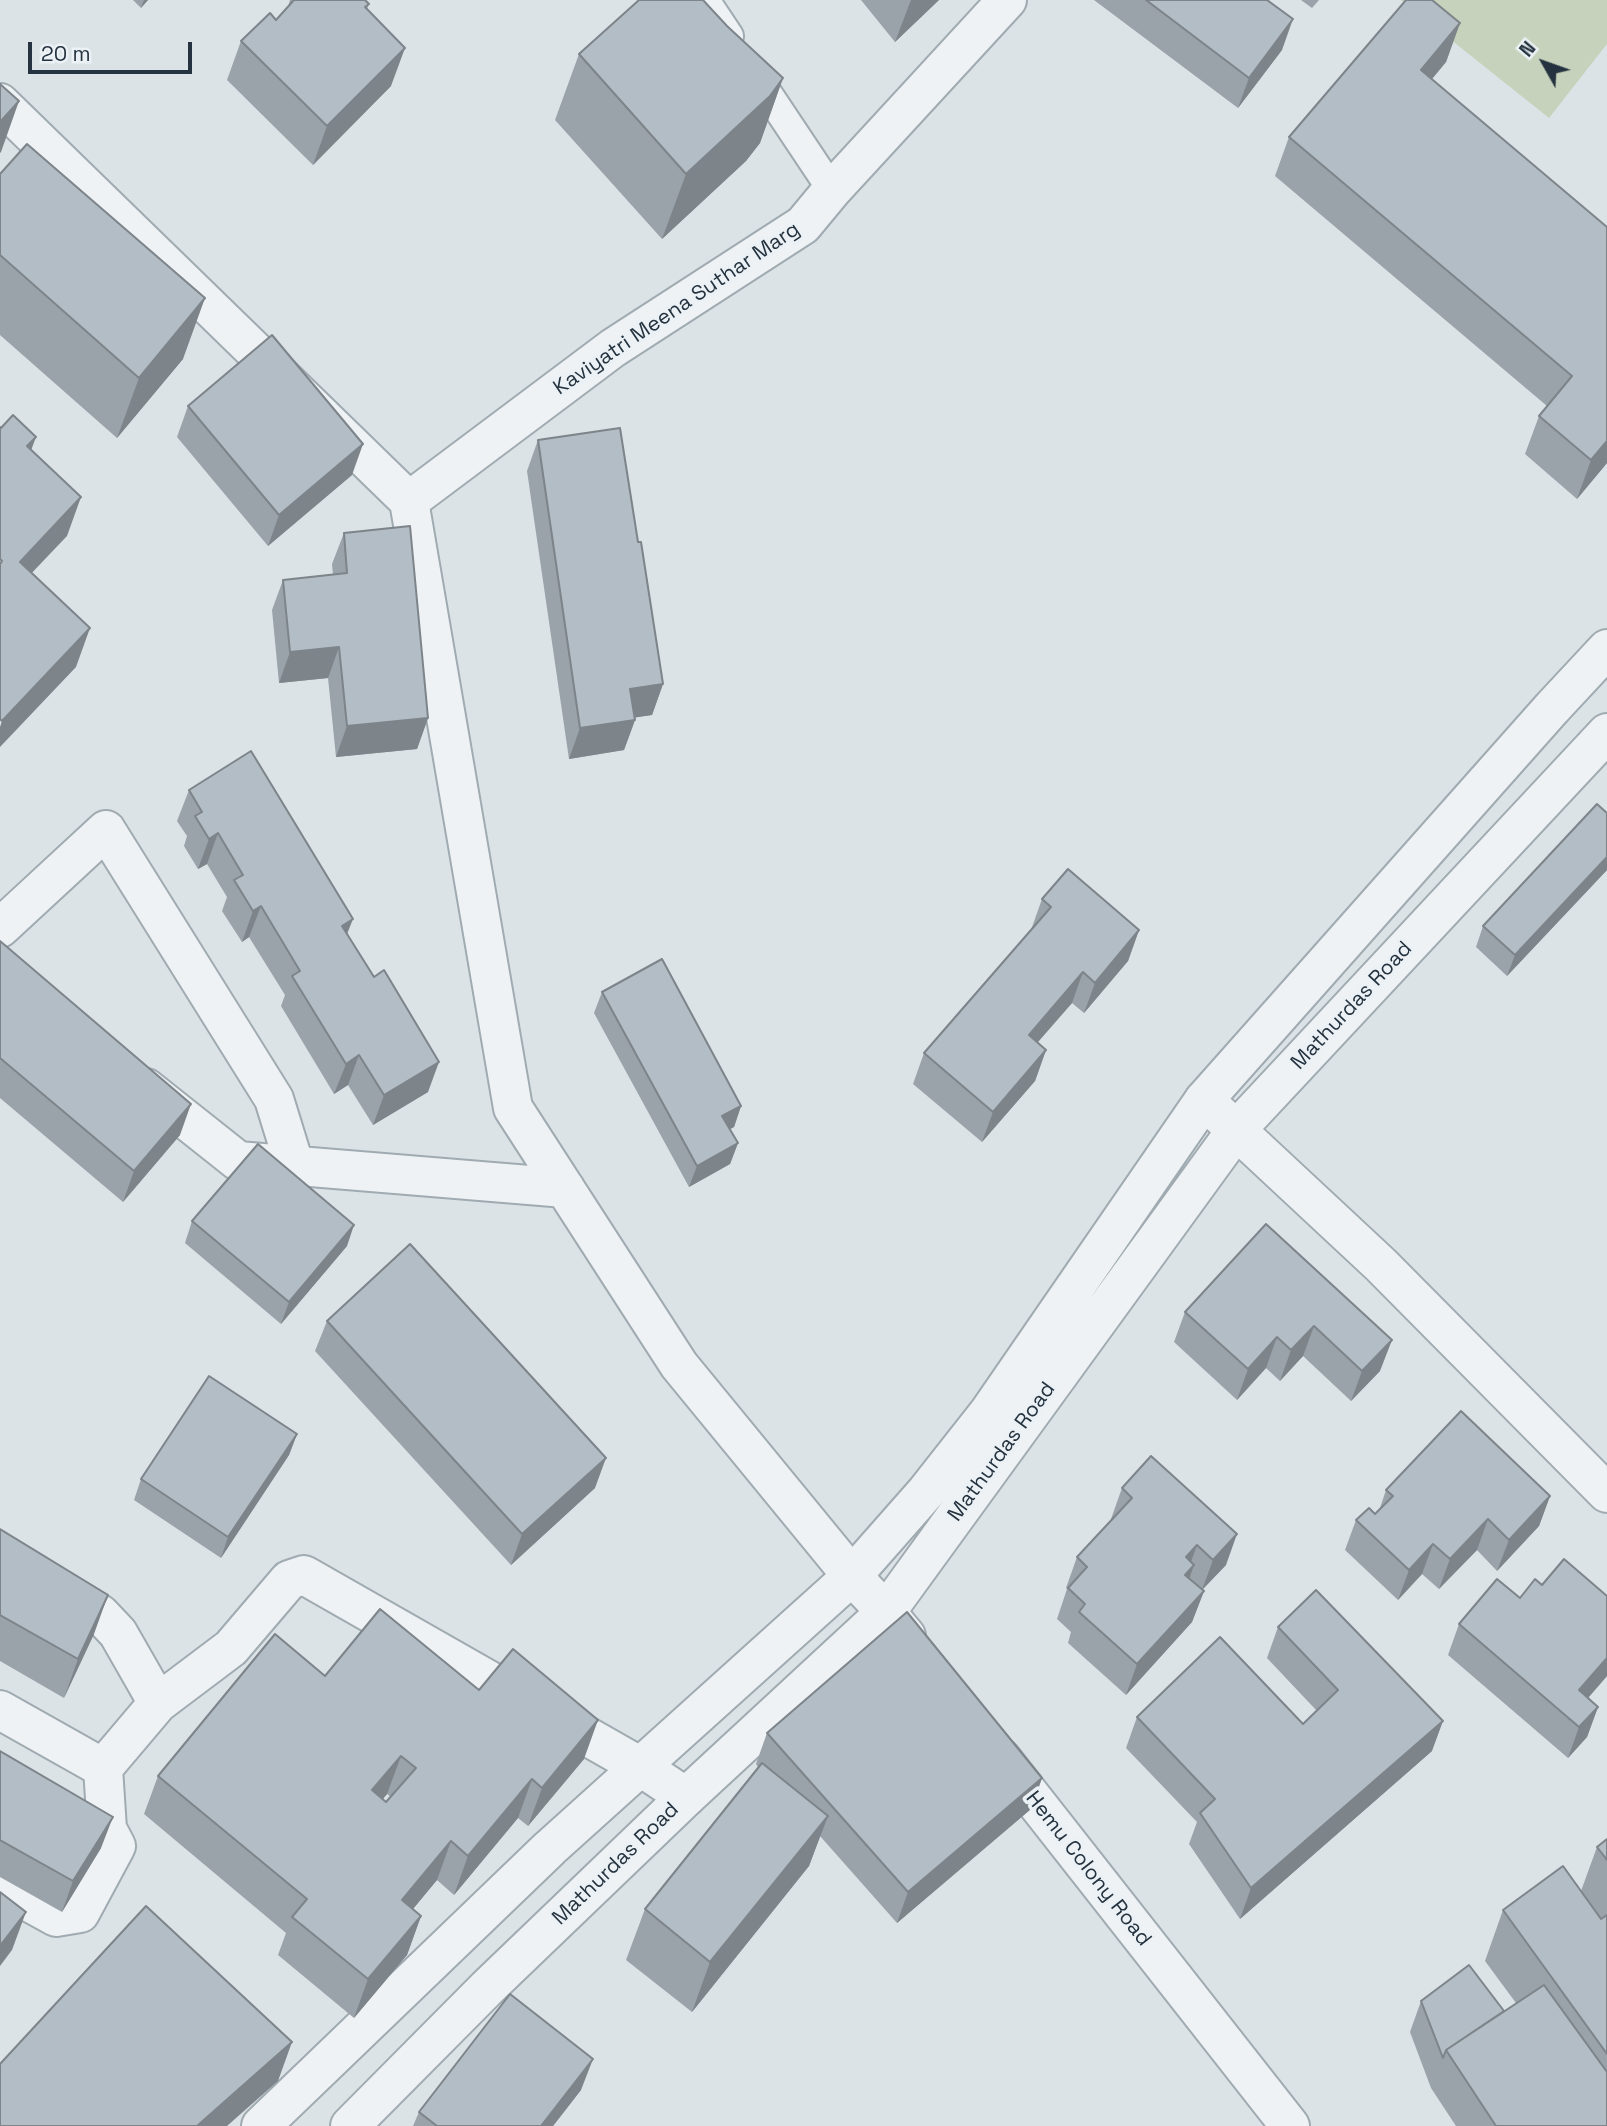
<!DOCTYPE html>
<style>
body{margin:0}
#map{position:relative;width:1607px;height:2126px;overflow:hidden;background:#dbe3e7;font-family:"Space Grotesk",sans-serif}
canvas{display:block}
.north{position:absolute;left:1509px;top:28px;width:70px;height:70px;-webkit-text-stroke:5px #ebf1f5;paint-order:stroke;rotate:310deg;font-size:19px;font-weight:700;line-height:28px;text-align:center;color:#24333f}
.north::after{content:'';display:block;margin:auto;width:24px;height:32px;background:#24333f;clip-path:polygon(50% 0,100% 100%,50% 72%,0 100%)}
.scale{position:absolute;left:28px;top:42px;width:164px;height:32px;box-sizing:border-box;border:4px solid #24333f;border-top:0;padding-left:9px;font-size:21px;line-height:24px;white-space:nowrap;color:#24333f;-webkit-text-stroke:5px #ebf1f5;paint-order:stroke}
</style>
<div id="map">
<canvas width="1607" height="2126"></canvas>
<div class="north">N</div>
<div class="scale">20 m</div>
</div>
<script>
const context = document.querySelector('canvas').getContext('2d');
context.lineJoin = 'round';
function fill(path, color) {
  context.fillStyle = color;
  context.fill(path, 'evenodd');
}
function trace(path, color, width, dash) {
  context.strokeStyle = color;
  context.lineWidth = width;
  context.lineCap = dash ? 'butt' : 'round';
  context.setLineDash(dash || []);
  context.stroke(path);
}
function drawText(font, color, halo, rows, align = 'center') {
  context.font = font + ' "Space Grotesk",sans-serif';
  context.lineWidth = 7;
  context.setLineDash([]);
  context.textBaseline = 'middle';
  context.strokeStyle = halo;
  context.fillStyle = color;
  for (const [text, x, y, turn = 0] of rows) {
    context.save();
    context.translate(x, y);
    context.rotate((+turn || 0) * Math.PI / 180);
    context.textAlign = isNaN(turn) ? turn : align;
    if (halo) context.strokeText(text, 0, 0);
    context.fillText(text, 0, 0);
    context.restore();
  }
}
fill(new Path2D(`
 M1401 0H1607V44L1549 118Z`), '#c6d2bb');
const service = new Path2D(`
 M705 0 729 36
 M754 73 832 190`);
const minor = new Path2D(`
 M0 103 409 501
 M409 501 513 1108 679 1365 852 1576 886 1612 906 1636
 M409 501 613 348 803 225 832 190 1007 0
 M0 928 106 830 274 1099 295 1167
 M146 1088 238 1161 565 1188
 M1204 1100 1381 1265 1607 1493
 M0 1554 100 1614 118 1633 158 1703
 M0 1710 103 1768 158 1703 231 1648 289 1580 304 1575 641 1767 686 1797
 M1001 1758 1290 2126
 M0 1886 56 1917 80 1913 116 1846 107 1829 103 1768`);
const tertiary = new Path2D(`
 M261 2126 550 1848 852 1576 926 1492 989 1412 1204 1100 1552 708 1607 649
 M350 2126 487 1988 686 1797 886 1612 1237 1129 1607 733`);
trace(service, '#a0abb1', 32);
trace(minor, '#a0abb1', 42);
trace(tertiary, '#a0abb1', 42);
trace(service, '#eef2f5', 28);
trace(minor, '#eef2f5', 38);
trace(tertiary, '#eef2f5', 38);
fill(new Path2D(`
 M133 0H148L141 8Z
 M290 0H365L369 4 367 9 391 86 313 165 227 80 241 41 276 20 288 7Z
 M861 0H939L895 42Z
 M1094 0H1267L1282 50 1238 108Z
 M1301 0H1319L1312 8Z
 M1460 23 1446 62 1432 79 1607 227V463L1577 499 1525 454 1539 416 1547 406 1275 176 1289 137Z
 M727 26 783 78 760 143 746 161 662 239 555 120 579 54Z
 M0 174 183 359 117 438 0 335Z
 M188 406 352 475 268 546 177 437Z
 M538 440 638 542 663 684 652 715 635 717V720L624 750 569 759 527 471Z
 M344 533 428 718 417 749 336 757 328 678 279 683 272 610 283 580 333 575 332 564Z
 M189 790 347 934 428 1092 373 1125 348 1085 334 1094 281 1006 285 995 249 937 242 942 222 911 227 897 207 864 198 869 184 846 187 836 177 821Z
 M1607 813V870L1507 976 1476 947 1483 926Z
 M1042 899 1139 930 1128 961 1084 1013 1072 1003 1037 1043 1046 1050 1035 1081 982 1142 913 1084 924 1053 1031 930Z
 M0 941 180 1135 123 1202 0 1098Z
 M602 992 741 1106 734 1127 730 1129 738 1143 730 1164 689 1187 594 1013Z
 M192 1221 347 1246 281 1324 185 1243Z
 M1266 1224 1380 1371 1351 1401 1303 1356 1280 1381 1266 1368 1237 1400 1174 1342 1185 1312Z
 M327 1321 595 1488 511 1565 315 1351Z
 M297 1434 289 1455 221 1558 134 1500 141 1479Z
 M1122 1488 1226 1565 1202 1590 1204 1591 1192 1622 1126 1695 1068 1643 1071 1632 1057 1619 1067 1589 1066 1588 1077 1557 1111 1520V1519Z
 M1386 1490 1550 1496 1539 1526 1497 1571 1477 1550 1439 1589 1422 1574 1398 1600 1345 1550 1356 1520 1375 1514 1379 1511Z
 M0 1529 94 1634 64 1698 0 1661Z
 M1542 1585 1607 1596V1676L1588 1698 1598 1707 1587 1737 1568 1758 1448 1655 1459 1624 1520 1598Z
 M1278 1627 1432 1751 1240 1919 1189 1844 1197 1822 1126 1748 1137 1717 1303 1724 1317 1711 1267 1658Z
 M325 1676 479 1690 584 1759 528 1826 518 1818 454 1895 437 1880 413 1909 421 1916 407 1955 354 2018 278 1955 286 1933 144 1814 158 1776ZM387 1794 391 1797 386 1802 383 1799Z
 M767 1733 1042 1778 1031 1809 897 1923 820 1836 809 1866 692 2012 626 1960 645 1909 758 1767 756 1764Z
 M0 1751 101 1848 62 1912 0 1877Z
 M1607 1839V2126H1456L1431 2088 1410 2032 1421 2001 1504 2011 1516 2003 1485 1961 1503 1910 1581 1891 1597 1847Z
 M581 2090 553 2126H413L419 2112Z`), '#99a3a9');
fill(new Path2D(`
 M144 0H148L141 8Z
 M911 0H939L895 42Z
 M1293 19 1282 50 1238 108 1249 78Z
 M1460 23 1446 62 1407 109 1421 70Z
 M405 48 391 86 313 165 327 126Z
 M783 78 760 143 746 161 662 239 686 174Z
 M19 101 1 152 0 153V122Z
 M205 298 183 359 117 438 139 378Z
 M36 437 22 475 27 446Z
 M1607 441V463L1577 499 1591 460Z
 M363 444 352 475 268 546 279 515Z
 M81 497 67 536 6 600 20 562Z
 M90 628 76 667 0 747V727L2 721Z
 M339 647 328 678 279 683 290 652Z
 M663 684 652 715 619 720 630 689Z
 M428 718 417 749 336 757 347 726Z
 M635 720 624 750 569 759 580 728Z
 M218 833 207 864 198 869 209 839Z
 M1607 857V870L1507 976 1515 955Z
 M261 906 249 937 242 942 253 911Z
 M353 919 341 949 342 926Z
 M1139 930 1128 961 1084 1013 1095 983Z
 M1083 972 1072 1003 1017 1066 1029 1035Z
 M1046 1050 1035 1081 982 1142 993 1112Z
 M359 1055 348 1085 334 1094 346 1064Z
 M439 1062 428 1092 373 1125 384 1095Z
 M191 1104 180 1135 123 1202 134 1171Z
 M741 1106 734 1127 715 1137 722 1116Z
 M738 1143 730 1164 689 1187 697 1166Z
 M354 1225 347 1246 281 1324 289 1302Z
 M1314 1326 1303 1356 1280 1381 1291 1350Z
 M1277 1337 1266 1368 1237 1400 1248 1369Z
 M1392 1340 1380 1371 1351 1401 1362 1371Z
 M297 1434 289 1455 221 1558 228 1537Z
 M606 1458 595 1488 511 1565 522 1534Z
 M1550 1496 1539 1526 1497 1571 1509 1540Z
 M1488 1519 1477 1550 1439 1589 1450 1559Z
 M1237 1534 1226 1565 1202 1590 1213 1560Z
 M1433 1544 1422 1574 1398 1600 1409 1570Z
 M1197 1545 1187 1573 1194 1565 1183 1596 1186 1557Z
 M1204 1591 1192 1622 1126 1695 1137 1664Z
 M108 1595 94 1634 64 1698 78 1659Z
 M1607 1658V1676L1568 1721 1579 1690Z
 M1598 1707 1587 1737 1568 1758 1579 1727Z
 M598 1720 584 1759 528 1826 542 1788Z
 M1443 1721 1432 1751 1240 1919 1251 1888Z
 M401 1756 387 1794 358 1829 372 1790Z
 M1042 1778 1031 1809 897 1923 908 1892Z
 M532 1779 518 1818 454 1895 468 1856Z
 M828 1816 809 1866 692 2012 710 1962Z
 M113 1817 101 1848 62 1912 73 1881Z
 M451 1841 437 1880 388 1939 402 1900Z
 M26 1912 12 1950 0 1966V1946Z
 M421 1916 407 1955 354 2018 368 1979Z
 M292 2042 278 2081 227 2126H197Z
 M593 2059 581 2090 553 2126H541Z`), '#7d848a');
const building = new Path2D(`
 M294 0H365L369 4 365 7 405 48 327 126 241 41 270 13 276 20Z
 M639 0H703L727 26 783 78 770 96 686 174 579 54Z
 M1146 0H1267L1293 19 1249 78Z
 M1406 0H1432L1460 23 1421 70 1607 227V441L1591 460 1539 416 1572 376 1289 137Z
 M0 84 19 101 0 122Z
 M27 144 205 298 139 378 0 255V174Z
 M272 335 363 444 279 515 188 406Z
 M13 415 36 437 27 446 81 497 20 562 90 628 2 721 0 719V564L2 561 0 559V427L1 428Z
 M620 428 638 542H641L663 684 630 689 635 720 580 728 538 440Z
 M410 526 428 718 347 726 339 647 290 652 283 580 347 573 344 533Z
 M251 751 353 919 342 926 374 977 384 970 439 1062 384 1095 359 1055 346 1064 292 976 300 971 261 906 253 911 234 880 243 875 218 833 209 839 195 816 202 812 189 790Z
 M1597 804 1607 813V857L1515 955 1483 926Z
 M1068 869 1139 930 1095 983 1083 972 1029 1035 1046 1050 993 1112 924 1053 1051 907 1042 899Z
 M0 941 191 1104 134 1171 0 1058Z
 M662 959 741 1106 722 1116 738 1143 697 1166 602 992Z
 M258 1144 354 1225 289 1302 192 1221Z
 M1266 1224 1392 1340 1362 1371 1314 1326 1291 1350 1277 1337 1248 1369 1185 1312Z
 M410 1244 606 1458 522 1534 327 1321Z
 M209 1376 297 1434 228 1537 141 1479Z
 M1461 1411 1550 1496 1509 1540 1488 1519 1450 1559 1433 1544 1409 1570 1356 1520 1369 1508 1375 1514 1393 1496 1386 1490Z
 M1151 1456 1237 1534 1213 1560 1197 1545 1186 1557 1194 1565 1185 1575 1204 1591 1137 1664 1079 1612 1085 1604 1068 1588 1087 1567 1077 1557 1132 1498 1122 1488Z
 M0 1529 108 1595 78 1659 0 1615Z
 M1564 1559 1607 1596V1658L1579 1690 1598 1707 1579 1727 1459 1624 1497 1579 1520 1598 1535 1579 1542 1585Z
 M1316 1590 1443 1721 1251 1888 1200 1813 1215 1799 1137 1717 1220 1637 1303 1724 1338 1690 1278 1627Z
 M380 1609 479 1690 513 1649 598 1720 542 1788 532 1779 468 1856 451 1841 402 1900 421 1916 368 1979 292 1917 307 1899 158 1776 275 1634 325 1676ZM401 1756 416 1768 386 1802 372 1790Z
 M907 1612 1042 1778 908 1892 767 1733Z
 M0 1751 113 1817 73 1881 0 1840Z
 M762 1763 828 1816 710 1962 645 1909Z
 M1607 1839V1860L1597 1847Z
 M1563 1866 1601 1919 1607 1915V2054L1503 1910Z
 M0 1892 26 1912 0 1946Z
 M146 1906 292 2042 197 2126H0V2064Z
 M1469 1965 1504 2011 1446 2050 1443 2058 1421 2001Z
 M1544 1985 1607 2072V2126H1496L1446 2050Z
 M510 1994 593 2059 541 2126H437L419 2112Z`);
fill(building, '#b2bdc5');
trace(building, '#7d848a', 2);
drawText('21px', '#24333f', '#ebf1f5', [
 ["Kaviyatri Meena Suthar Marg",677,309,-34],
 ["Mathurdas Road",1352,1006,-47],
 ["Mathurdas Road",1002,1452,-54],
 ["Mathurdas Road",616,1864,-44],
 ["Hemu Colony Road",1088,1869,52]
]);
</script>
